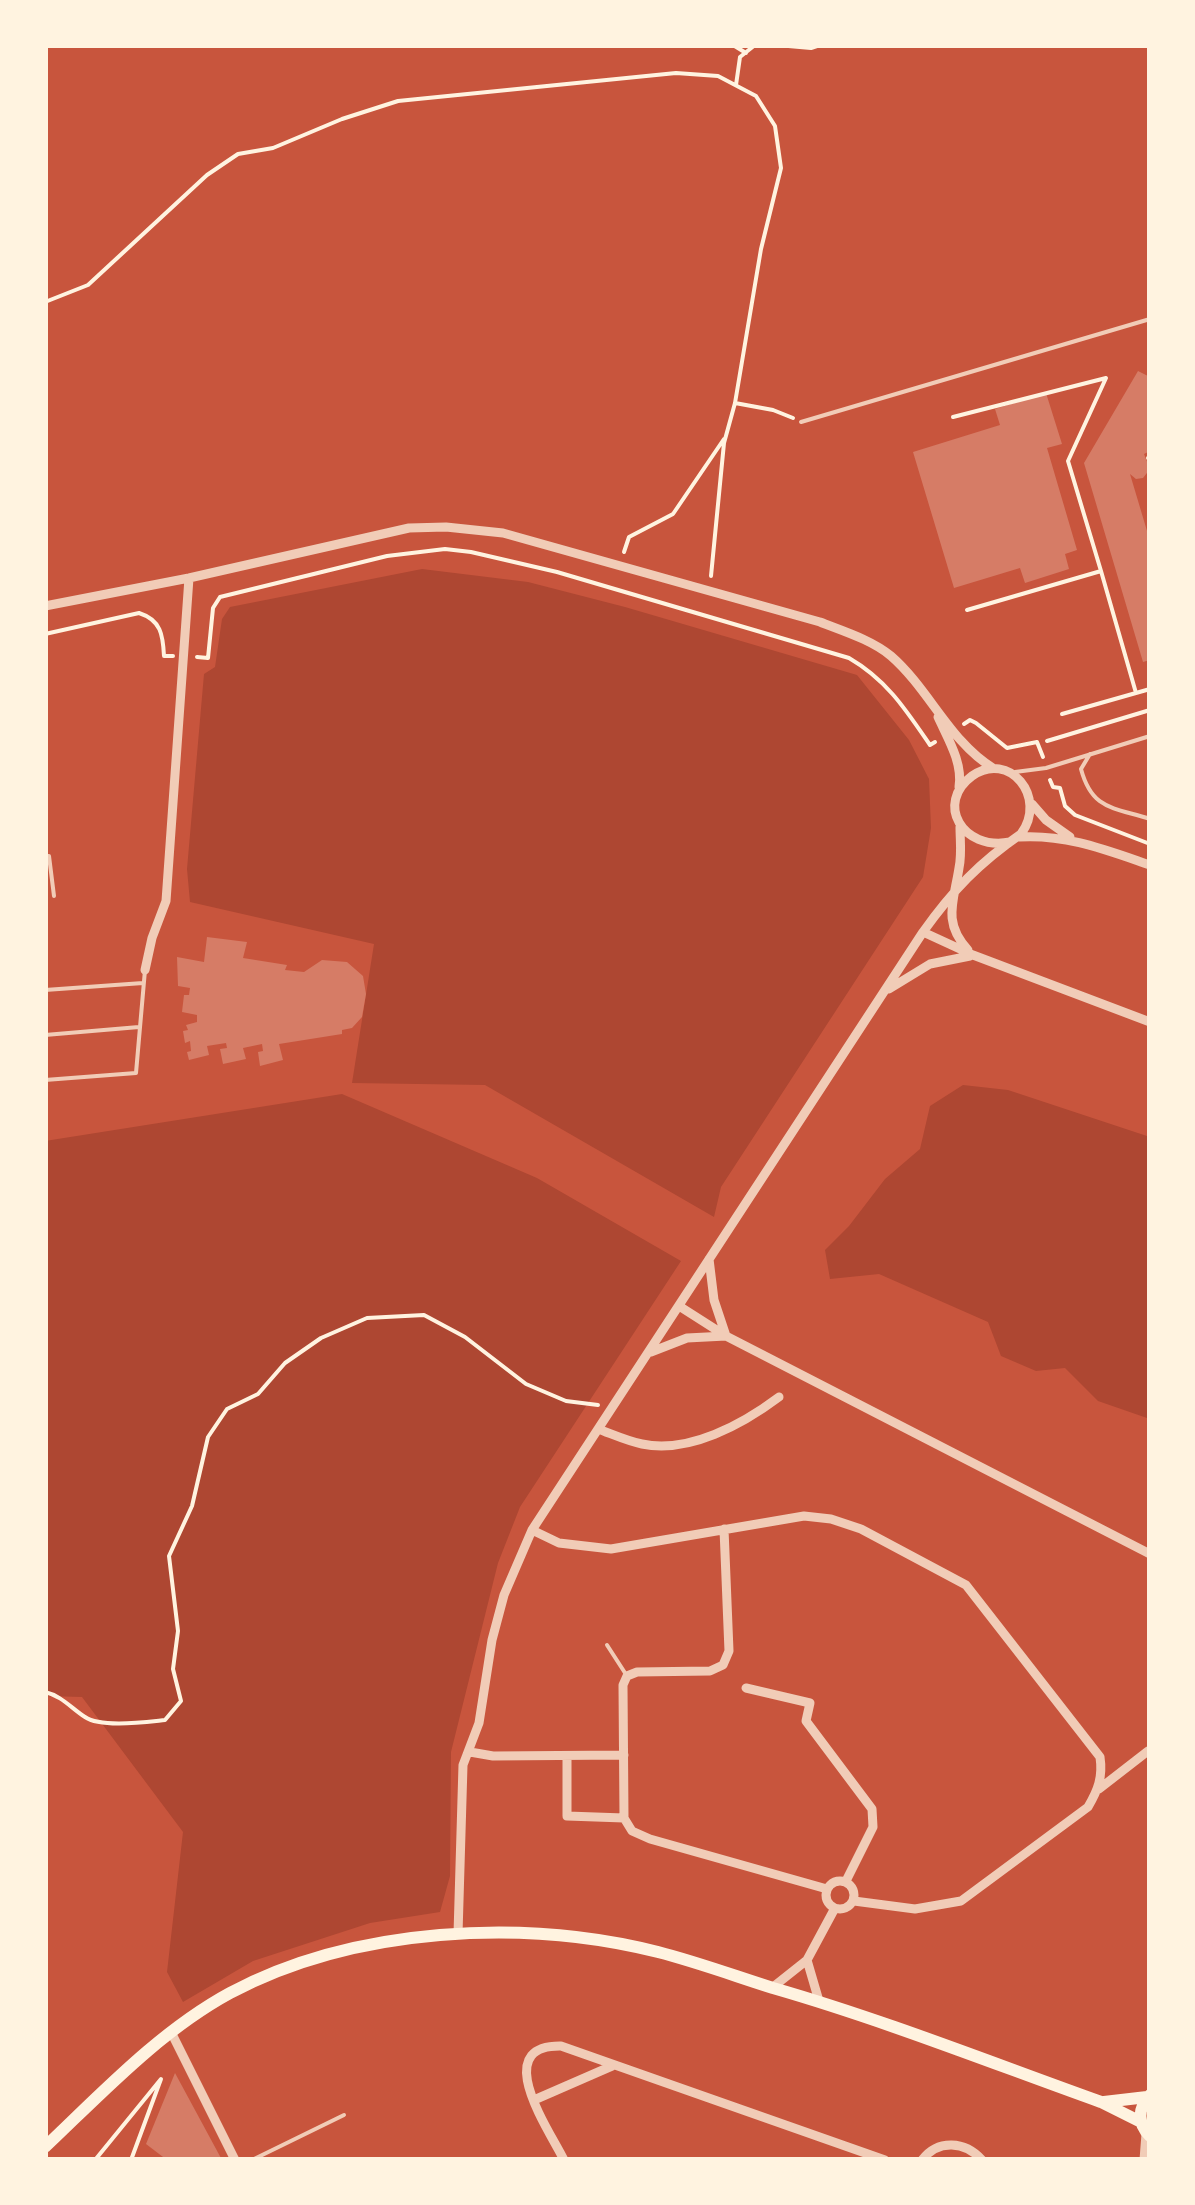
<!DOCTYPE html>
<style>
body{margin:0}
#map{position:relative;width:1195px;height:2205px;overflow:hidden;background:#c8553d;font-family:"Fira Sans Condensed",sans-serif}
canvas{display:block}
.frame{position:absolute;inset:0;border:48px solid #fff3e0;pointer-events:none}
</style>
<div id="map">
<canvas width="1195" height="2205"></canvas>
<div class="frame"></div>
</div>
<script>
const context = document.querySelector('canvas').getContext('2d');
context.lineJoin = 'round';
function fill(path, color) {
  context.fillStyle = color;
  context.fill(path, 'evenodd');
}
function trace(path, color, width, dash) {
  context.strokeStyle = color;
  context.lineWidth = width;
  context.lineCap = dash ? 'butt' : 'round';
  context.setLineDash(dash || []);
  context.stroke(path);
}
fill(new Path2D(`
 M422 569 528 582 625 607 857 675 909 740 929 779 931 828 923 877 721 1187 714 1217 485 1085 352 1083 374 944 190 902 187 869 204 674 215 667 222 619 230 607Z
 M963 1085 1008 1090 1150 1137V1425L1147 1418 1098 1401 1065 1368 1036 1371 1001 1356 988 1322 879 1274 830 1279 825 1250 849 1226 885 1179 920 1149 930 1106Z
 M342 1094 537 1178 681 1261 520 1507 498 1563 451 1752 450 1876 440 1912 370 1923 253 1961 183 2002 167 1972 183 1832 82 1697 45 1696V1141Z`), '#ae4732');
fill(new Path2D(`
 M1138 371 1150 377V451L1144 454 1150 469 1143 478 1136 479 1130 474 1150 541V660L1143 662 1084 463Z
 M1046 393 1062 444 1047 448 1077 550 1065 554 1069 569 1025 583 1020 568 954 588 913 452 1000 425 995 409Z
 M207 937 247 942 243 958 287 965 285 970 304 972 322 960 347 962 363 976 366 994 362 1017 352 1028 342 1030V1034L279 1044 283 1060 260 1066 258 1052 263 1051 262 1044 243 1048 246 1059 223 1064 220 1049 227 1048 226 1043 207 1046 209 1055 189 1060 187 1052 191 1051 190 1041 185 1043 183 1031 188 1030 186 1025 197 1022V1015L182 1012 184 995H189L190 988 178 986 177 957 204 962Z
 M175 2073 222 2160H167L146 2144Z`), '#d67c66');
trace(new Path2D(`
 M733 45 746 53
 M777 45 811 48 820 45
 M736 85 740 57 755 45
 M45 302 88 285 207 175 238 154 273 148 342 119 398 101 676 73 718 76 756 96 775 126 781 168 761 249 735 403 724 443 711 576
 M735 403 773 410 793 418
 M953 417 1106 378 1068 461 1101 571
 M1148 458H1150
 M1149 474 1150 479
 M624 552 629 537 673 514 724 439
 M967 610 1101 571 1136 693
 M45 634 139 613C161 620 163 635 164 656H173
 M197 657 208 658 213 608 220 597 387 556 445 549 471 552 557 572 849 658C887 680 906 710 930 745L935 742
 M1062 714 1150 689
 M964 724 970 720 976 723 1007 748 1037 742 1043 757
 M1047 741 1150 710
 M1050 780 1053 787 1060 788 1065 806 1075 815 1150 844
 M45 1692C62 1696 71 1708 85 1717 101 1728 145 1722 165 1720L181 1701 173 1669 178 1631 169 1556 192 1506 208 1437 227 1409 258 1394 285 1363 321 1338 367 1318 424 1315 465 1337 526 1384 566 1401 598 1405
 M95 2160 161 2079 131 2160`), '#fff3e0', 4);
trace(new Path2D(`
 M801 422 1150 319
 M1090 754 1081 769C1092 810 1113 807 1150 819
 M1015 772 1046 768 1150 736
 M45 856H49L54 896
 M45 990 143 983
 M45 1035 139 1027
 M45 1080 136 1073 145 970
 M607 1645 627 1676
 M252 2160 344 2115`), '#f1ccb7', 4);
trace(new Path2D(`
 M45 606 189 578 409 528 446 527 503 533 820 622C843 631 872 640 891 656 929 689 950 742 993 768
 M938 717C948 739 963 763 959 787
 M1032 804 1046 820 1070 837
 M960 827C960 841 962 854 959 868 954 901 942 922 968 950
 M1019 837C1066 834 1106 850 1150 865
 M923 932 973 955 1150 1022
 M145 970 152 938 166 901 189 578
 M889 989 930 964 970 956
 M679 1306 726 1336 1150 1554
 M651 1352 687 1338 726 1336 714 1300 709 1259
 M598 1429C612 1434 627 1441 642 1444 689 1454 743 1424 779 1397
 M724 1529 729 1651 723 1665 710 1671 637 1672 627 1676 623 1685 624 1818 632 1831 650 1839 827 1889
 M532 1530 559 1543 611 1549 804 1516 831 1519 861 1529 966 1585 1100 1757C1103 1777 1098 1790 1088 1807L961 1901 915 1909 854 1901
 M746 1688 810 1703 806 1721 872 1809 873 1827 846 1881
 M470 1752 493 1756 624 1755
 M567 1757V1816L624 1818
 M1099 1789 1148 1751
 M826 1895a14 14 0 1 1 28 0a14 14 0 1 1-28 0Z
 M458 1934 463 1765 479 1723 492 1640 504 1595 532 1530 923 932C953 890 979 863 1021 834 1048 797 1009 750 972 776 935 803 962 851 1010 842
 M807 1960 819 2001
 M773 1987 807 1960 835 1908
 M171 2032 235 2160
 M534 2100 612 2066
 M564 2160C548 2128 490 2045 561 2046L885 2160
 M922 2160C938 2139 965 2141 982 2160`), '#f1ccb7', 9);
trace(new Path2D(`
 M1145 2160 1147 2134`), '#f1ccb7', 11);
trace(new Path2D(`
 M1150 2095C1138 2108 1137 2123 1150 2136
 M1104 2102 1147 2097
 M45 2147C102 2093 160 2031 230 1993 354 1927 523 1918 658 1952 697 1962 735 1976 773 1988 884 2020 992 2063 1101 2102L1141 2122`), '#fff3e0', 12);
</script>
